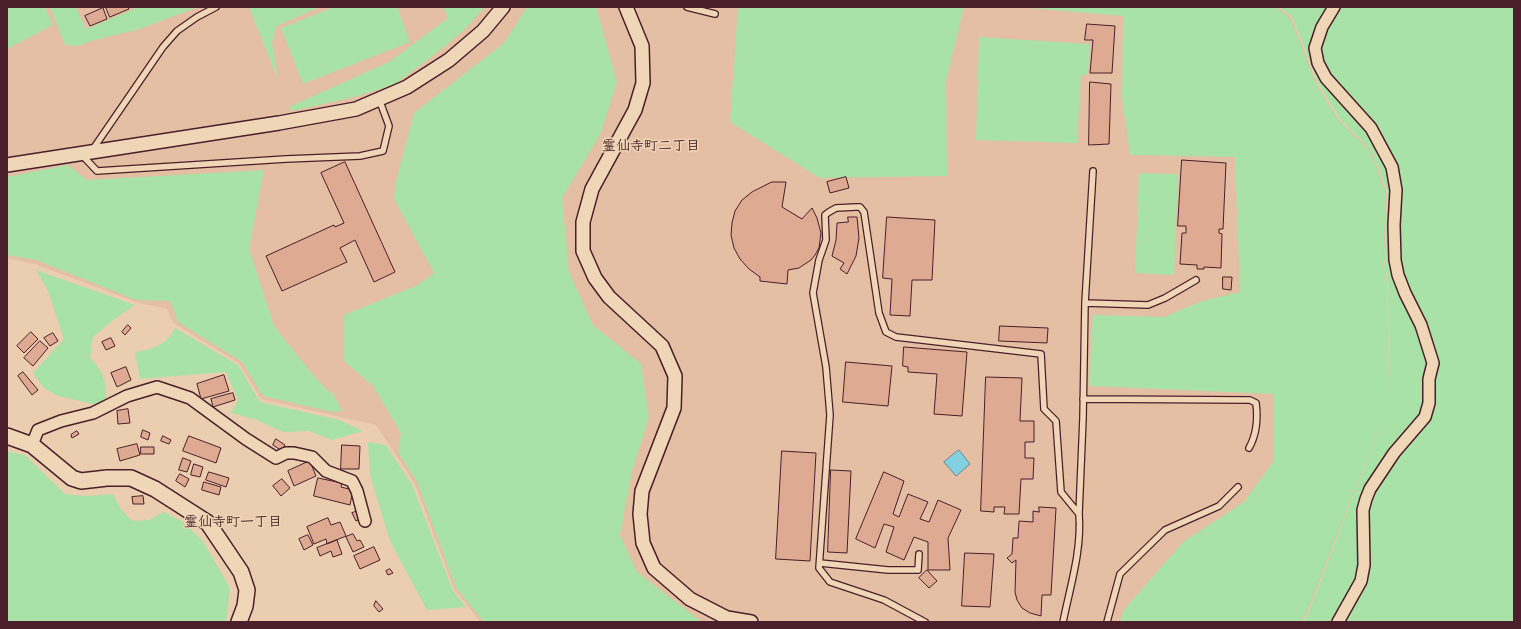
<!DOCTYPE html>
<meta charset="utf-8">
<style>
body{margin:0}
#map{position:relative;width:1521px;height:629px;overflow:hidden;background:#ebcdaf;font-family:"Gochi Hand",sans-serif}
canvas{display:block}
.frame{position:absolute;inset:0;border:8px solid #4a1f2b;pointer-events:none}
</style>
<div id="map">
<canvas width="1521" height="629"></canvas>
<div class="frame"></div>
</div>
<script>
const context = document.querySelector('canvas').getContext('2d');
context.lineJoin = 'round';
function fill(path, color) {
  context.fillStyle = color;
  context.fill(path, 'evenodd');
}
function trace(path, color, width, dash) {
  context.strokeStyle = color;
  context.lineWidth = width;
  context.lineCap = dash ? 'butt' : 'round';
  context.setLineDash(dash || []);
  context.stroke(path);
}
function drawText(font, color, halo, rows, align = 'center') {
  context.font = font + ' "Gochi Hand","Klee One",sans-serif';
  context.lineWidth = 3;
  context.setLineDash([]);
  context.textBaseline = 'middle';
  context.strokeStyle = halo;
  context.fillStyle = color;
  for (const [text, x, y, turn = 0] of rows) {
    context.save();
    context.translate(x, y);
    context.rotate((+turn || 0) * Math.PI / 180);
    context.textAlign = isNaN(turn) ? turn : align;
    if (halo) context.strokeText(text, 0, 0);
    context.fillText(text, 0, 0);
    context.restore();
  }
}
fill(new Path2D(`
 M7 7H1277L1291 17 1318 86 1339 120 1371 150 1387 193 1384 257 1387 285 1389 402 1307 614 1301 622H481L454 589 415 484 376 425 261 399 239 363 173 323 167 309 136 302 35 264 7 258Z`), '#e4bfa4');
fill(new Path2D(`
 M7 7H45L53 25 7 49Z
 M50 7H76L86 29 139 7H198L140 29 91 41 79 46 65 45Z
 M249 7H320L277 26 272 42 278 80Z
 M334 7H397L410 42 303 84 281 28Z
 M443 7H485L464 30 434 55 395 84 358 96 292 111 289 107 389 62 448 18Z
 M527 7H596L617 82 600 135 562 198 569 272 593 325 641 364 649 417 632 471 620 535 637 572 702 622H484L456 588 417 482 398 452 401 433 373 386 344 361V315L418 285 434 273 394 199 397 177 414 113 504 43Z
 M738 7H964L946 81 947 176 820 178 730 122Z
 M1017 7H1275L1290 18 1317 86 1339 121 1370 151 1386 193 1383 256 1387 285 1389 402 1306 614 1300 622H1120L1123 611 1183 542 1244 502 1273 462V394L1089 386 1093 315 1164 317 1202 301 1240 292 1235 157 1130 155 1122 97 1123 16Z
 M1279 7H1514V622H1302L1308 614 1389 402 1388 285 1384 257 1388 192 1371 150 1340 119 1319 85 1292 17Z
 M979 37 1090 44 1088 75H1081L1077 143 976 140Z
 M68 165 87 180 264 170 249 249 274 326 309 370 325 388 334 395 342 411 332 412 263 396 242 362 178 322 170 301 136 300 36 260 7 255V177Z
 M1139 173 1178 174 1174 275 1135 273Z
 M36 270 135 305 112 321 93 337 90 358C103 371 106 380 106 398L97 405 58 396 44 388 33 373 64 339 48 291Z
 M175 328 238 365 260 402 339 420 363 431 332 440 309 431 283 432 257 420 231 413 238 400 226 372 140 379 135 352C153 349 167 345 175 328Z
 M368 442 386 445 412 485 453 591 466 607 427 610 390 541 370 475Z
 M7 451 25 455 65 494 88 496 113 494 120 508 132 521 149 520 164 512 183 522 202 540 218 567 230 588 226 622H7Z`), '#a9e2a6');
const water = new Path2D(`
 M959 450 970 464 956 476 944 462Z`);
fill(water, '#82d0e0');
trace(water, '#6c8998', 1);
const building = new Path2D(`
 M106 7H128L129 9 110 17Z
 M103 8 107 19 90 26 85 16Z
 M1087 24 1115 26 1112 73H1090L1093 40H1085Z
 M1090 82 1111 84 1109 144 1089 145Z
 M1182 160 1226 163 1223 229H1219V233L1222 234 1221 268 1204 267V269H1197V265L1180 264 1182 233H1186V226H1178Z
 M345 162 395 272 374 282 355 240 340 248 347 262 282 291 266 256 334 225 335 227 344 223 321 173Z
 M846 177 849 188 830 193 827 182Z
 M772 182H786L782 207 802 219 812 208 817 218 821 233 819 248 815 255 811 260 799 268 788 270 787 284 760 281V277L749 269 740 259 734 248 731 235 732 223 735 211 742 200 752 192Z
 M848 217H857L859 238 856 256 847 274 840 269 844 263 832 256 836 240 837 223 848 222Z
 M887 217 935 220 932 280H912L910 316 890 315 892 279 883 278Z
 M1223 277H1232L1231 290 1223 289Z
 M128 325 131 328 125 335 122 332Z
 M1000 326 1048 328 1047 343 999 341Z
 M31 332 38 339 24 353 17 346Z
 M53 333 58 341 50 346 44 338Z
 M111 338 115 346 106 350 102 342Z
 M40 341 48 348 33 366 24 358Z
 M904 347 967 352 962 416 934 414 937 374 908 372V367L903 366Z
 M846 362 892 366 888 406 843 402Z
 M126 367 131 380 117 387 111 373Z
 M23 372 38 390 32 395 18 376Z
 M224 375 229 391 201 399 197 384Z
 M986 377 1022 378 1020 421H1034V442H1025V458H1034L1033 479H1021L1019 514H1004L1005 507H994V512L981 511Z
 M233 393 235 400 213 407 211 399Z
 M128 409 130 423 118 424 117 411Z
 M143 430 150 433 148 440 141 437Z
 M77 431 79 434 72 438 71 435Z
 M163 436 171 440 169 444 161 441Z
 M189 436 221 448 216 463 183 451Z
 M276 439 285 445 282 451 273 445Z
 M137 444 140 455 120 461 117 449Z
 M342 445 360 446 359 469H341Z
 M141 447H154V454H141Z
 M782 451 816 453 810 561 776 559Z
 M183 458 191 461 187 472 179 470Z
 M310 461 316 476 294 486 288 471Z
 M194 464 203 467 200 477 191 475Z
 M831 470 851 471 847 553 828 552Z
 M209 472 229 478 226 487 206 480Z
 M884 472 904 481 893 514 899 517 908 494 928 502 920 519 929 522 938 500 961 510 948 538 950 570H928V542L914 537 904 560 886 552 894 527 884 524 875 548 856 539Z
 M180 474 189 479 185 487 176 481Z
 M318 478 342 483 341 487 353 490 350 505 314 496Z
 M282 479 290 488 281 496 273 486Z
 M204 482 221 487 219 495 202 490Z
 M143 496 144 504H133L132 497Z
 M1039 507 1056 508 1051 595H1042L1041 616 1030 613 1022 608 1017 600 1015 592 1016 560 1012 563 1007 558 1012 554 1013 538H1018L1019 521 1033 522V511L1039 512Z
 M358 511 362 518 356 521 352 513Z
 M328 518 331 525 340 522 346 536 327 544 326 539 314 544 307 527Z
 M353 534 357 541 360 540 364 547 353 552 346 537Z
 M308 535 313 545 304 550 299 539Z
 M337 540 342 554 333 557 331 551 320 556 317 548Z
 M374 547 380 560 360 569 354 556Z
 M965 553 994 554 990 607 962 606Z
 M390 569 393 573 388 575 386 571Z
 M927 570 937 581 929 588 919 578Z
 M376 601 383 609 379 612 374 606Z`);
fill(building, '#deaa92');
trace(building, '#4a1f2b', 1);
const service = new Path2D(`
 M687 7 715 14
 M93 149 163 47 177 31 197 17 216 7
 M82 155 97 171 286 159 360 156 383 151 389 126 379 99
 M1085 303 1148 305 1165 298 1196 280
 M1083 399 1250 400 1256 403C1258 419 1257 434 1249 448
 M820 563 888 570H918L919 554
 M925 622 884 600 830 582 819 568 830 415 826 367 813 293 819 260 826 240 825 215 829 212 836 208 856 207H860L864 212 879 313 886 332 896 337 1041 354 1044 409 1056 421 1061 492 1079 514
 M1063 622C1070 587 1082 550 1079 514L1083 418 1085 303 1093 171
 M1107 622 1120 574 1165 530 1219 506 1238 487`);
const minor = new Path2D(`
 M1334 7 1322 27 1315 48 1318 63 1326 78 1371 128 1392 167 1396 190 1394 225 1395 260 1398 275 1405 293 1421 325 1433 363 1429 379V403L1425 417 1394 453 1370 489 1366 499 1363 510 1364 565 1361 581 1338 622
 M32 445 38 430 61 421 93 413 127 396 157 387 190 398 246 439 276 458 286 453H294L312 457 326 471 352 481 357 491 365 521`);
const tertiary = new Path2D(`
 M626 7 642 46 643 83 635 110 592 189 583 222V251L595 278 609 297 662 346 675 376 674 408 642 491 640 514 643 543 654 568 690 599 727 618 751 622
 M7 165 279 123 356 109 407 87 449 60 483 31 503 7`);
const secondary = new Path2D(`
 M7 436 32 445 72 478 81 481 107 478H131L155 489 208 523 241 572 247 590 245 606 239 622`);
trace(service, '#4a1f2b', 8);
trace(minor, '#4a1f2b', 14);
trace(tertiary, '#4a1f2b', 16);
trace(secondary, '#4a1f2b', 18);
trace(service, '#eed6b6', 5.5);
trace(minor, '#eed6b6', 11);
trace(tertiary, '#eed6b6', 13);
trace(secondary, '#eed6b6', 15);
drawText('bold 14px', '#4a1f2b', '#eed6b6', [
 ["霊仙寺町二丁目",651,148],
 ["霊仙寺町一丁目",233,524]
]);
</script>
